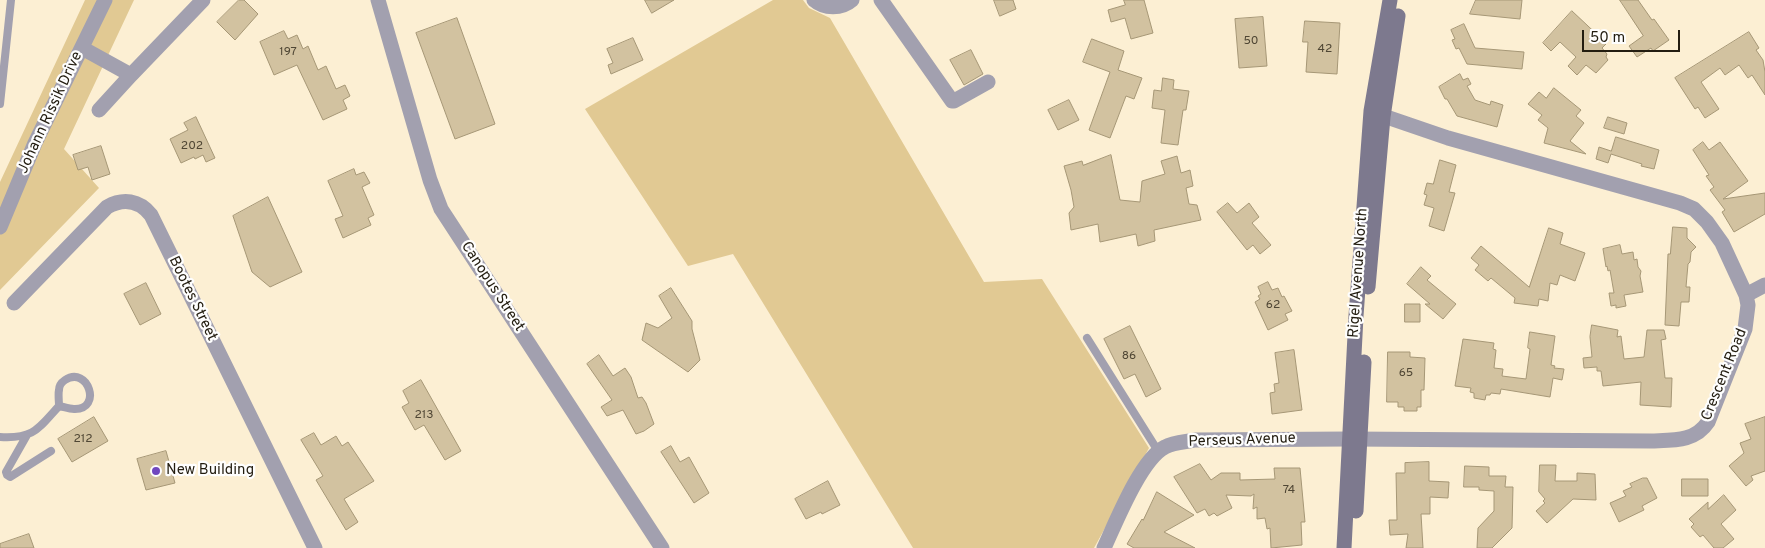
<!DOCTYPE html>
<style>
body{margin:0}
#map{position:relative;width:1765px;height:548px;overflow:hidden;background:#fcefd3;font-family:Overpass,sans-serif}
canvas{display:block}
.scale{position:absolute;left:1582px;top:30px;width:98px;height:22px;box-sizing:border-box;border:2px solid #231d10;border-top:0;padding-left:6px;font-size:15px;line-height:18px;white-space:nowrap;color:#231d10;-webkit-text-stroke:4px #fefefe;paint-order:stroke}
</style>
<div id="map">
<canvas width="1765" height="548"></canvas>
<div class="scale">50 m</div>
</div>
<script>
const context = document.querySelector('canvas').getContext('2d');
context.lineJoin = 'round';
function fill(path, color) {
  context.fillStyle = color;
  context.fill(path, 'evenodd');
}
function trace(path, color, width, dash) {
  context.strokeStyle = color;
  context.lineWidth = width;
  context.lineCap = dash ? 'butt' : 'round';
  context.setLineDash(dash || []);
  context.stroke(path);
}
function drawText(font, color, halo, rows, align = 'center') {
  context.font = font + ' Overpass,sans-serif';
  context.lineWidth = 4.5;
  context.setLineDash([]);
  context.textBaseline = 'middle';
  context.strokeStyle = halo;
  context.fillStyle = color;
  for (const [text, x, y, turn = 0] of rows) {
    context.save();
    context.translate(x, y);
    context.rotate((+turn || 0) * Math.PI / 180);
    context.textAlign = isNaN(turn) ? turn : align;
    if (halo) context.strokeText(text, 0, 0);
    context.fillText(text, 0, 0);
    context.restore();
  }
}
fill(new Path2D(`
 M85 0H134L64 149 99 188 0 290V182Z
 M773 0H803L809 8 830 18 984 282 1042 279 1149 448 1094 548H913L733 254 688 266 585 109Z`), '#e1c993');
const building = new Path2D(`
 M239 0H244L258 14 235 40 217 22Z
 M645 0H674L652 13Z
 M994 0H1013L1016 9 1000 16Z
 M1124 0H1144L1153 33 1131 39 1125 18 1111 22 1108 10 1125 5Z
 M1476 0H1522L1520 19 1470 14Z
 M1620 0H1638L1652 20 1654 19 1669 40 1653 51 1651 48 1637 57 1629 46 1643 36Z
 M1572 11 1604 41 1603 42 1606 44 1602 48 1607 54 1606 57 1608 60 1596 73 1586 65 1577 75 1568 66 1576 57 1560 42 1551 51 1543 43Z
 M1263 17 1267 66 1239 68 1235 19Z
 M457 18 495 124 455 139 416 33Z
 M1305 21 1340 23 1337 74 1306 72 1308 42H1303Z
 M1464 24 1475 48 1524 52 1522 69 1467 64 1459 48 1456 49 1452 40 1455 39 1451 30Z
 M284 31 288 39 297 35 303 49 308 46 318 70 326 66 336 89 345 85 350 96 343 100 347 109 323 120 297 65 274 75 260 42Z
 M1749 32 1759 48 1756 50 1763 60 1765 72V95L1752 75 1748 78 1739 65 1725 75 1720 68 1701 82 1719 109 1705 118 1698 107 1695 109 1675 78Z
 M633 38 643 60 611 74 608 65 613 63 607 49Z
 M1092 39 1124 51 1118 70 1142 78 1134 99 1126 96 1110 138 1089 130 1110 72 1083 62Z
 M971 50 983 74 964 85 950 60Z
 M1460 74 1463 80 1468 78 1471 84 1467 86 1475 100 1490 105 1491 101 1503 105 1497 127 1457 116 1447 99H1445L1439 87Z
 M1163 78 1174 80 1173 89 1189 91 1186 110H1183L1178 145 1161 143 1165 110 1152 108 1154 90 1161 91Z
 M1554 88 1581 110 1576 116 1584 123 1570 141 1586 154 1544 143 1548 128 1538 120 1542 115 1528 104 1539 92 1546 98Z
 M1069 100 1079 120 1058 130 1048 110Z
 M196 117 215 158 206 162 203 155 195 159 194 157 181 163 170 139 188 130 184 123Z
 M1608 117 1627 123 1624 134 1604 128Z
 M1616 137 1659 150 1654 169 1641 166 1642 164 1611 154 1608 163 1596 159 1599 147 1611 151Z
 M1703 142 1709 150 1720 142 1748 181 1723 199 1765 193V214L1734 232 1722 212 1725 210 1710 190 1714 187 1706 176 1709 175 1693 150Z
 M101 146 110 174 92 180 88 167 78 170 73 155Z
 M1111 155 1120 200 1140 202 1142 181 1165 174 1161 161 1177 156 1181 173 1190 170 1193 186 1186 188 1189 204 1197 205 1201 220 1154 230 1155 241 1138 246 1136 234 1100 242 1098 224 1071 230 1069 213 1074 207 1071 190 1064 166 1082 161 1083 165Z
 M1440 160 1456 165 1449 192 1455 193 1444 231 1429 226 1434 208 1424 205 1427 195 1424 194 1427 183 1433 184Z
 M354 169 356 175 364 172 370 183 362 187 374 215 368 218 371 225 343 238 335 219 343 216 328 181Z
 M268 197 302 272 270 287 252 272 233 216Z
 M1228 203 1237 213 1249 203 1259 217 1252 223 1271 245 1260 254 1253 245 1247 250 1217 212Z
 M1673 227 1687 228V238L1696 247 1691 252 1690 262 1688 264 1686 287H1690L1689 302H1681L1679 326 1665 325 1668 254H1670Z
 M1549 228 1563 233 1560 244 1585 253 1575 281 1560 275 1557 285 1550 283 1548 301 1539 299 1538 306 1514 303 1515 298 1491 278 1488 281 1475 270 1479 265 1471 258 1481 246 1529 287Z
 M1620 245 1622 254 1633 252 1634 260 1637 259 1638 267 1641 271 1640 276 1643 292 1624 295 1626 306 1616 308V305L1611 306 1609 293H1614L1610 270 1608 271 1607 266 1606 267 1603 249Z
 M1421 267 1431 276 1427 280 1456 304 1443 319 1425 304H1430L1407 284Z
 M1268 282 1272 290 1278 288 1282 297 1284 296 1292 311 1285 314 1288 320 1268 330 1255 302 1260 299 1258 296 1261 294 1258 287Z
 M146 283 161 314 140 325 124 294Z
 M671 288 692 321V329L700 360 688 372 642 340 646 323 658 328 672 318 659 296Z
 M1405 304H1420V322H1405Z
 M1592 325 1618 330 1617 337 1621 336 1624 359 1644 357 1647 330H1664L1666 339 1661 340 1665 378H1672L1671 407 1640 405 1641 382 1603 386 1601 371H1597V367L1584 368 1583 358 1592 357 1590 337Z
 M1130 326 1161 389 1146 397 1135 374 1124 379 1104 339Z
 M1530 332 1555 336 1551 365 1555 366 1554 368 1564 369 1562 380 1553 378 1550 397 1501 389 1500 394 1491 393 1490 395H1486L1485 400 1474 398V393L1470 392 1471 388 1455 386 1463 339 1494 343 1493 349 1496 350 1494 368 1503 369 1502 376 1526 379 1530 349 1528 348Z
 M1294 350 1302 410 1272 414 1270 393 1275 392 1274 384 1279 383 1275 353Z
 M1388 352H1410V357L1425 358 1424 390H1421V407H1417V411H1404V407H1398V402H1387Z
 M599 355 613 376 625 368 631 377 638 398 642 397 646 403 654 424 644 431 636 434 623 410 607 416 601 407 612 400 587 364Z
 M421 380 461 451 445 460 424 425 415 430 402 407 409 403 403 391Z
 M94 417 108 441 72 462 58 439Z
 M1765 417V471L1751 476 1753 480 1746 486 1729 466 1744 453 1740 443 1751 439 1745 424Z
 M314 433 321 445 336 436 342 446 348 442 374 481 344 499 358 522 346 530 316 480 323 476 301 440Z
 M671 446 680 462 689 457 709 493 694 503 661 452Z
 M166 451 175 483 146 490 137 459Z
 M1429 462V481L1449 482 1448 498 1430 497V514H1421L1423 548H1406L1408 534 1390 535 1389 520H1397L1396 473H1405V463Z
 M1200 464 1211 480 1221 473H1240V480L1275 479 1274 468H1300L1305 522H1301L1302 545 1271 548 1270 528 1267 529 1265 518 1257 519V507L1253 509 1254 494 1251 496 1226 495 1232 508 1217 516 1214 513 1209 516 1205 509 1197 513 1174 477Z
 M1540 465H1556L1555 481H1577V473L1595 474 1596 500 1573 499 1547 523 1536 511 1545 503 1543 501 1545 499 1539 492Z
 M1465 466 1489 467V476H1506L1505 487H1513L1512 528 1492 548H1477L1478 528 1494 511V491L1479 490V487H1464Z
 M1643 478H1647L1657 498 1642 506 1644 510 1619 522 1610 503 1626 496 1623 491 1632 487 1630 484Z
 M1682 479H1708V496H1682Z
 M828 481 840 505 822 514 821 512 806 519 795 499Z
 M1157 492 1194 515 1164 532 1195 548H1134L1127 544 1142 519 1143 520Z
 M1724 495 1736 510 1721 524 1734 539 1723 548H1714L1703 535 1700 537 1691 527 1694 524 1689 519 1708 502V509Z
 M29 534 34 548H0V544Z`);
fill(building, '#d2c2a0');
trace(building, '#a69776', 1);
trace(new Path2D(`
 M0 104 11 0
 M1087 338 1158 451
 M27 435 6 472 7 475 10 477 51 451
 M0 437C34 439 38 429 59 406 64 407 69 409 74 409 103 410 88 365 65 380 62 382 59 386 59 390 58 394 59 401 59 406`), '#a2a0af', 8);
trace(new Path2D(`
 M378 0 430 180 441 209 662 548
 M814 0C824 9 842 9 852 0
 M881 0 952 101H954L988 82
 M82 48 131 75 203 0
 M99 110 131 75
 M0 227 35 143 105 0
 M1746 295 1765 285
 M14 303 107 207C123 198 139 200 151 215L315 548
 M1104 548C1116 522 1141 459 1165 447 1174 442 1186 442 1195 440L1349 439 1651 441C1673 440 1695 442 1708 422L1745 329 1748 305 1746 295 1722 243 1707 222 1694 209 1680 203 1448 138 1372 112`), '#a2a0af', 15);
trace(new Path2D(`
 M1368 287 1383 117 1398 16
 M1356 511 1364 362
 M1344 548 1356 316 1371 111 1390 0`), '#7d798e', 15);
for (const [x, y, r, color] of [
 [156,471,5,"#7047bf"]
]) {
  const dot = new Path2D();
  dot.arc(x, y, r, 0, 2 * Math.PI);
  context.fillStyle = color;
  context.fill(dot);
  trace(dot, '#fefefe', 2);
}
drawText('12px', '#4f4634', null, [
 ["50",1251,42],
 ["42",1325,50],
 ["197",288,53],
 ["202",192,147],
 ["62",1273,306],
 ["86",1129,357],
 ["65",1406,374],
 ["213",424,416],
 ["212",83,440],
 ["74",1289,491]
]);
drawText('15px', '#231d10', '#fefefe', [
 ["Johann Rissik Drive",51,113,-65],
 ["Rigel Avenue North",1359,273,-86],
 ["Canopus Street",492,287,57],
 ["Bootes Street",192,299,64],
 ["Crescent Road",1725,375,-68],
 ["Perseus Avenue",1242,441,-2]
]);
drawText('15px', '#231d10', '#fefefe', [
 ["New Building",166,471]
], 'left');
</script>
